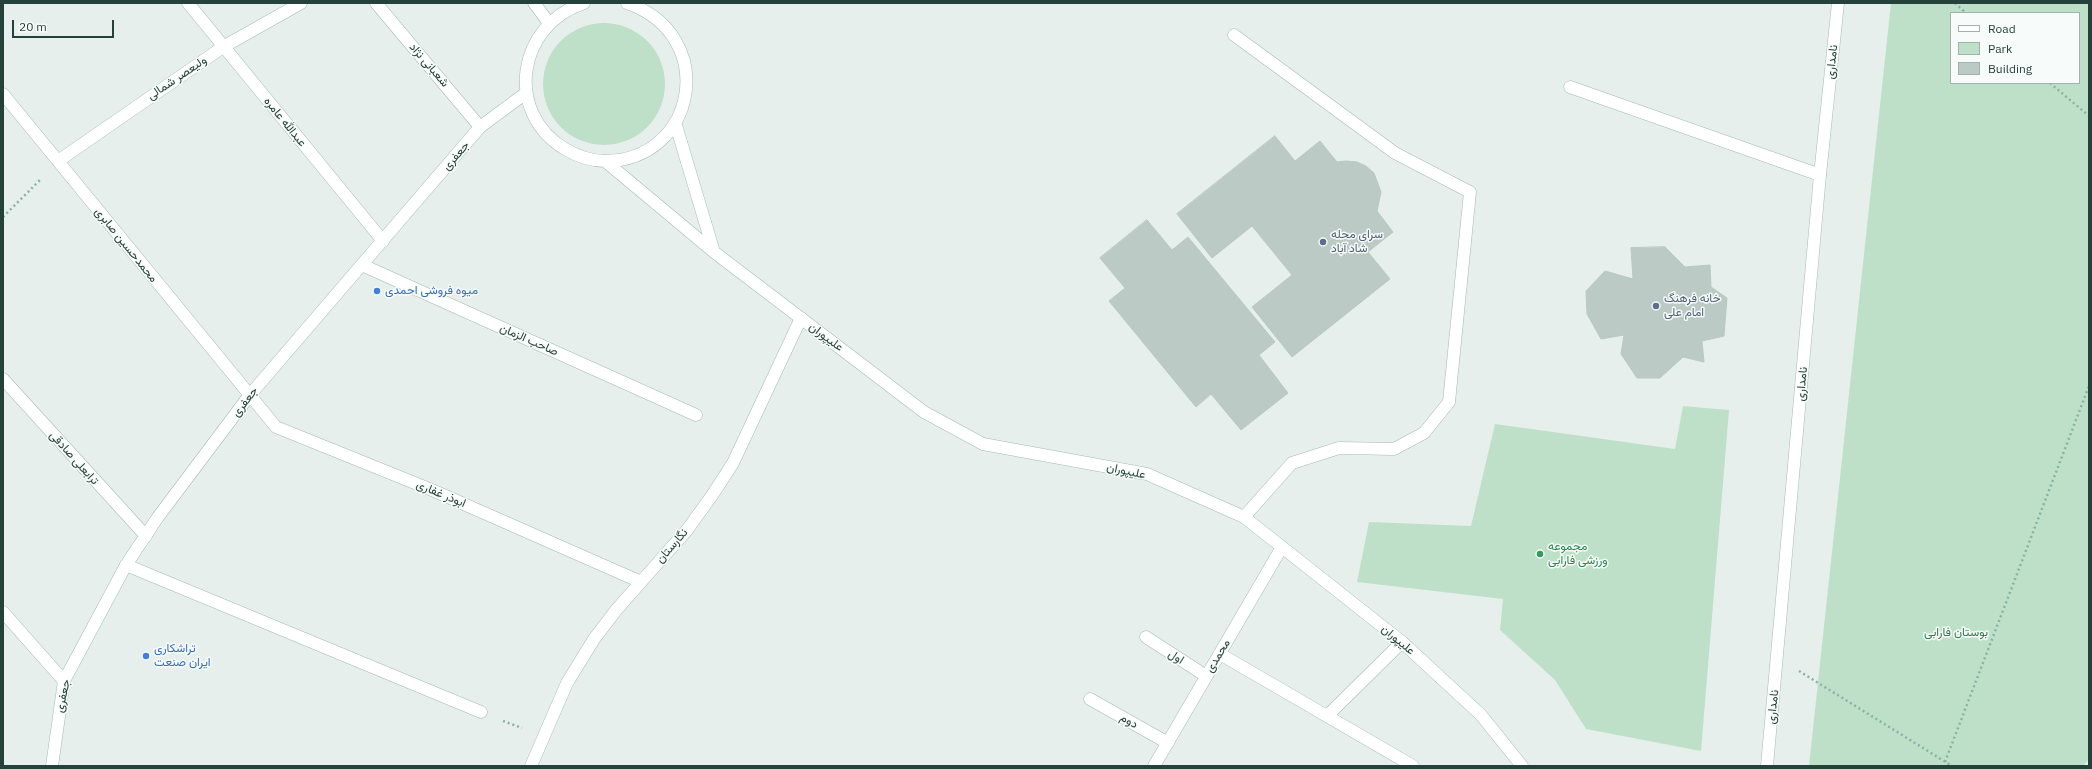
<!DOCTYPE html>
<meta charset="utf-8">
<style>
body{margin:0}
#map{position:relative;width:2092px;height:769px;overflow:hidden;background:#e6efeb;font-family:"IBM Plex Sans",sans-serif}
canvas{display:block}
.frame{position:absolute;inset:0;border:4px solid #24423a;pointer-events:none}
.legend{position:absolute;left:1950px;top:12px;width:130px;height:72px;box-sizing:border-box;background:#f7fbf9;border:1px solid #a3b1ad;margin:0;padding:5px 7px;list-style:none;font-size:12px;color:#24423a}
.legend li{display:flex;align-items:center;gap:8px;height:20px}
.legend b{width:20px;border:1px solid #a3b1ad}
.scale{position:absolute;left:12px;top:20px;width:102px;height:18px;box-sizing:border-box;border:2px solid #24423a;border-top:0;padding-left:5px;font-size:12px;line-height:14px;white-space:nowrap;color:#24423a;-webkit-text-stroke:3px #f7fbf9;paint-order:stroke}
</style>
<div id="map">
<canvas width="2092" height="769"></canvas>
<div class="frame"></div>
<ul class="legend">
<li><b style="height:5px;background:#fff"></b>Road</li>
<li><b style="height:11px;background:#bfe0c8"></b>Park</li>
<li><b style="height:11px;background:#bbcac4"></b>Building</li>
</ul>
<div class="scale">20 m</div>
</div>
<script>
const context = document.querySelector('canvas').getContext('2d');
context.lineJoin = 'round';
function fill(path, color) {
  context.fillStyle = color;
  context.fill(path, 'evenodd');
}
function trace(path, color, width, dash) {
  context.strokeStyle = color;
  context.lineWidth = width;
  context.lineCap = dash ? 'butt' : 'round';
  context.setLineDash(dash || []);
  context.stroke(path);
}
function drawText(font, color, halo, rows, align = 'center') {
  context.font = font + ' "IBM Plex Sans",Vazirmatn,sans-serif';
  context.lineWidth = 3;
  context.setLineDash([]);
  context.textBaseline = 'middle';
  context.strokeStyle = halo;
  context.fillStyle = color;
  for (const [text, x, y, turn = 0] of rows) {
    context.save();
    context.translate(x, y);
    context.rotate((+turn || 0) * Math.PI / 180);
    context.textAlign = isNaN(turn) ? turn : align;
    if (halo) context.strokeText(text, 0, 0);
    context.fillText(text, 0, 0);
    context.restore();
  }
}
fill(new Path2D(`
 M1891 3H2089V759L2083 766H1809ZM1951 13H2079V83H1951Z
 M543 84a61 61 0 1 1 122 0a61 61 0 1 1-122 0Z
 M1683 406 1729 410 1701 751 1586 729 1555 680 1500 630 1503 599 1357 582 1369 522 1471 526 1495 424 1675 449Z`), '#bfe0c8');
const building = new Path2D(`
 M1275 136 1295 161 1320 141 1337 162 1346 161 1357 162 1366 166 1374 173 1381 192 1377 211 1393 232 1368 252 1390 279 1292 357 1252 307 1292 275 1252 226 1212 258 1177 214Z
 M1147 220 1172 250 1188 237 1275 342 1259 355 1288 393 1241 430 1211 394 1196 407 1109 301 1125 288 1100 258Z
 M1665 247 1685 267 1710 265 1711 287 1727 298 1724 336 1702 341 1704 362 1683 357 1660 378H1637L1621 354 1624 335 1601 339 1587 314 1586 291 1605 271 1633 279 1631 248Z`);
fill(building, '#bbcac4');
trace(building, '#b8c9c2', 1);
const lane = new Path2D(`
 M1234 35 1395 153 1470 192 1449 402 1424 433 1394 449 1339 448 1292 463 1244 517
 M1570 87 1820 175`);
const street = new Path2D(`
 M188 3 383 241
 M376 3 480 127
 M3 94 276 427 432 490 641 582
 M58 161 223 47 301 3
 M362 265 696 415
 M3 379 146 536
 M126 565 481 712
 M3 612 64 681
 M1146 637 1206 676
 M1220 654 1413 766
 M1090 699 1168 743
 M1327 716 1402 642
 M531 766 567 683 594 639 617 609 687 530 713 494 733 463 801 318
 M1154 766 1282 547`);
const secondary = new Path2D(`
 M534 3 549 23
 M584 3C517 25 504 112 565 149 577 156 591 161 605 161 697 161 720 35 627 3
 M675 122 714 252
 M605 161 714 252 924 412 983 444 1147 474 1244 517 1402 642 1481 715 1522 766
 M52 766 64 681 126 565 158 517 249 396 480 127 526 93
 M1767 766 1820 175 1838 3`);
trace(lane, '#a8b8b2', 13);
trace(street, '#a8b8b2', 13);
trace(secondary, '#a4bbb3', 13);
trace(new Path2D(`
 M1955 3 1966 13
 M2050 83 2089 116
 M3 217 41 179
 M1799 671 1952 766
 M503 721 522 728
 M1945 762 2089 386`), '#86b3a5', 2.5, [2, 3]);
trace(lane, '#fff', 12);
trace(street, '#fff', 12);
trace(secondary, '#fff', 12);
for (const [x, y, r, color] of [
 [1323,242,4,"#5c6f8a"],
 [377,291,4,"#3f7fe0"],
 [1656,306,4,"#5c6f8a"],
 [1540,554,4,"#2e9e5b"],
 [146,656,4,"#3f7fe0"]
]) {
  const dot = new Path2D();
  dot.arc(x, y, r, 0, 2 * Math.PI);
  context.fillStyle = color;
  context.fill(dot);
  trace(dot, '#f7fbf9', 1.5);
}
drawText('12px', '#24423a', '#f7fbf9', [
 ["نامداری",1832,62,-84],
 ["شعبانی نژاد",429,65,49],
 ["ولیعصر شمالی",177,78,-34],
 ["عبدالله عامره",285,122,51],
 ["جعفری",456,156,-49],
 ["محمدحسین صابری",126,245,51],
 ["علیپوران",826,337,37],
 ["صاحب الزمان",529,340,24],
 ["نامداری",1802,384,-85],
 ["جعفری",245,402,-52],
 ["ترابعلی صادقی",74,458,48],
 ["علیپوران",1126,471,12],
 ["ابوذر غفاری",441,494,23],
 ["نگارستان",672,546,-49],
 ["علیپوران",1398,640,40],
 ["محمدی",1218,656,-59],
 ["اول",1176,657,33],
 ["جعفری",63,696,-78],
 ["نامداری",1773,707,-84],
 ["دوم",1129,721,29]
]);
drawText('12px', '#4e5e75', '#f7fbf9', [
 ["سرای محله",1331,235],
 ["شاد آباد",1331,249],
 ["خانه فرهنگ",1664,299],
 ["امام علی",1664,313]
], 'left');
drawText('12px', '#366cbe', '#f7fbf9', [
 ["میوه فروشی احمدی",385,291],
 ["تراشکاری",154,649],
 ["ایران صنعت",154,663]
], 'left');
drawText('12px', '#27864d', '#f7fbf9', [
 ["مجموعه",1548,547],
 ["ورزشی فارابی",1548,561]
], 'left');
drawText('12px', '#2d7a4b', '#f7fbf9', [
 ["بوستان فارابی",1956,633]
]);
</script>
